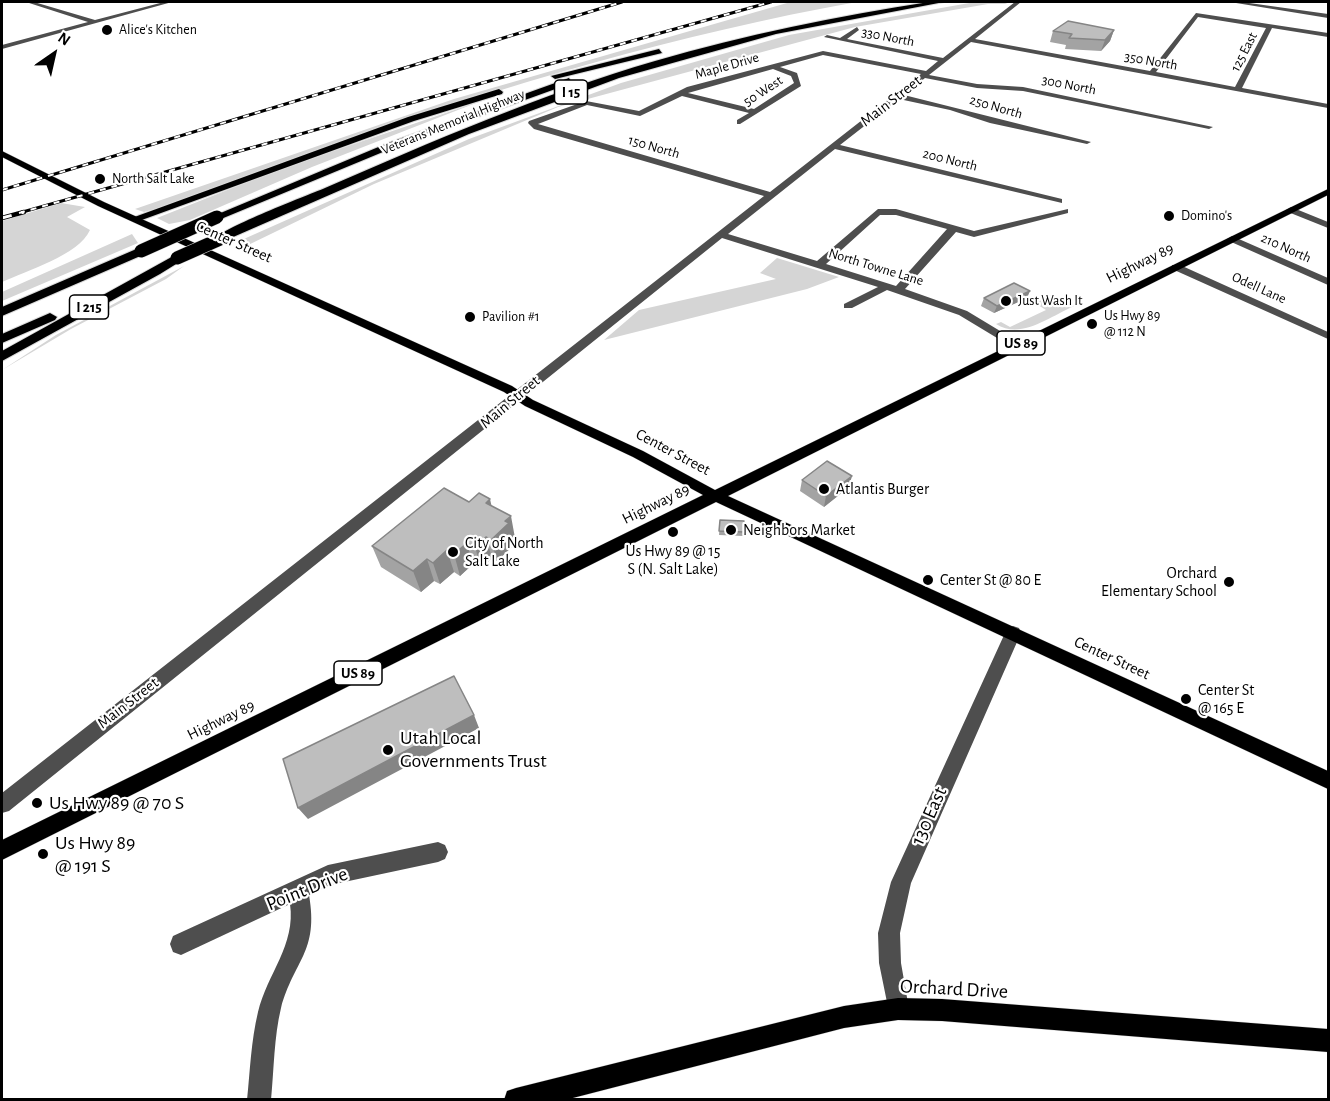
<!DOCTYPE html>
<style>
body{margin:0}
#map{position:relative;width:1330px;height:1101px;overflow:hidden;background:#fff;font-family:"Alegreya Sans",sans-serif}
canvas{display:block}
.frame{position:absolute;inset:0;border:3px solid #000;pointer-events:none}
.north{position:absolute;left:24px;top:24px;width:60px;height:60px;-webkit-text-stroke:4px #fff;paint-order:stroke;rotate:34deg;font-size:16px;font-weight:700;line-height:24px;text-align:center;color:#000}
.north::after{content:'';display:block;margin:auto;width:21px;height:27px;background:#000;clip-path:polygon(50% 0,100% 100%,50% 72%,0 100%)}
</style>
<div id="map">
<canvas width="1330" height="1101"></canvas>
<div class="frame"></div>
<div class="north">N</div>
</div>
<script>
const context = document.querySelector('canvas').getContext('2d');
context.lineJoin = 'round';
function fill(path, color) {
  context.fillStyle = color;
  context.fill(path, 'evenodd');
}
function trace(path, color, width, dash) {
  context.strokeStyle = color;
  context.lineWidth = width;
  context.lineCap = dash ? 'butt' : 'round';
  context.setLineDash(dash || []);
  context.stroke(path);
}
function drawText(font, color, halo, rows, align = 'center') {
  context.font = font + ' "Alegreya Sans",sans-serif';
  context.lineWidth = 4.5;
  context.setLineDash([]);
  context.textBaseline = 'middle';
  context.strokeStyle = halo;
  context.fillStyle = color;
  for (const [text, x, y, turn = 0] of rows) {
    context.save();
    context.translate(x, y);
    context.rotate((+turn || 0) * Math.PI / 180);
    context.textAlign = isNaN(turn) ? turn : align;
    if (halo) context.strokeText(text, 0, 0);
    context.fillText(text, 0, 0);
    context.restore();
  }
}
fill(new Path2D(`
 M781 2H857C679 34 505 85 335 145 275 165 216 189 155 209L144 212 135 209 454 99 787 3Z
 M975 2H1010L1005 4H988L855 27 558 107 374 184 244 247 237 242 469 139 621 83 789 35Z
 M481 101 312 167 190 220 169 224 157 218 280 169Z
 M61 203 85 207 67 217 90 230C79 255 26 271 2 282V221Z
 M132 234 138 243 2 301V292Z
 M777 258 839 277 807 289 604 340 639 310 776 279 760 273Z
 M184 266 166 279 71 329 2 370 56 335Z
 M1006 285 1039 301 1053 294 1074 306C1049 317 1021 340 996 324L1001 322 1010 327 1046 310Z`), '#d5d5d5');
const major = new Path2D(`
 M2 151 104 202 512 386 533 400 643 451 715 490 1328 189V195L728 496 1328 771V789L716 502 2 860V840L703 495 633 457 525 406 504 392 98 206 2 157Z
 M898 998 942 999 1328 1029V1052L942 1021 898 1020 844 1028 565 1100H504L507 1091 516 1088 844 1006Z`);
const highway = new Path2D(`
 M929 2H944L776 34 619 78 469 134 224 241 214 239C227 226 303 197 325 188 433 141 542 94 655 61 745 35 837 16 929 2Z
 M659 49 662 53 555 79 551 76Z
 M569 78 572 83 395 147 221 219 211 217 388 143Z
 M499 89 503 92 502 94 414 121 139 221 129 219 408 117Z
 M141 247 147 251 145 254 2 316V307Z
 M177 254 181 255V261L160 274 2 361V351Z
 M50 313 57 317 55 320 2 343V334Z`);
trace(major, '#dbdbdb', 1);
trace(highway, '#dbdbdb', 2);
fill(new Path2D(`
 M26 2H34L95 20 164 2H172L2 49V45L88 22Z
 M1015 2H1021L975 39 1150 71 1196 13 1328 33V37L1272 28 1242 88 1328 104V108L971 42 929 75 977 84 1023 87 1213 127 1209 129 1023 91 977 88 925 78 904 95 1091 142 1087 144 990 123 950 110 899 99 840 145 1062 199V203L835 149 728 234 817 261 878 209H896L974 231 1068 209V213L974 237 956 232 905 289 967 311 1020 343V347H1012L959 315 887 290 852 308H844V304L878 287 722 238 9 811 2 813V793L764 196 534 129 528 123 529 121 586 101 639 111 687 87 823 51 926 71 938 61 824 37 827 35 840 38 857 27 859 30 847 39 943 58ZM1198 17 1266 28 1235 87 1156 72ZM823 55 921 74 770 192 538 124 587 105 640 116 682 96 749 113 737 120V124H740L801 86 797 73 780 67ZM773 69 791 76 794 83 754 109 688 93ZM880 215H896L947 229 896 286 826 264Z
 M1230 2H1242L1328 14V18Z
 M1291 207 1328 222V228L1288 212 1286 210Z
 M1232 236 1328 278V285L1229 241 1227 239Z
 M1172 265H1180L1328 332V339L1172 269Z
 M1013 626 1019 628 1021 633 911 883 900 933 901 963 909 1009 906 1017 898 1020 890 1017 879 963 878 933 891 882 1005 633 1007 628Z
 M438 842 445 845 448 852 445 859 438 862 330 885 309 895C319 952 294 960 281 1008 274 1037 274 1069 271 1100H247C250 1071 251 1041 258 1012 267 974 296 945 290 904L181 955 173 952 170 944 173 936 328 865Z`), '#4e4e4e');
fill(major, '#000');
fill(highway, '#000');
const railFar1 = new Path2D(`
 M2 190 622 2
 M19 213 771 2`);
const rail = new Path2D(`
 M2 218 24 212`);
trace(railFar1, '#000', 3);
trace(rail, '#000', 4.5);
trace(railFar1, '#fff', 2, [6]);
trace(rail, '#fff', 3, [10]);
const highwayBridge = new Path2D(`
 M141 251 217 217
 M177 258 220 239`);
trace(highwayBridge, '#dbdbdb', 14, []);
trace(highwayBridge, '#000', 13);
fill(new Path2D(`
 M1114 30 1110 41 1101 51 1065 49 1066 45 1050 42 1053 31Z
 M984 298H1027L994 313 981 306Z
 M802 480 849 487 824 507 800 491Z
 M469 502 492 506 515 538 513 540 514 545 497 561 492 558 481 568 473 564 460 576 454 572 440 584 434 581 421 592 381 567 372 546Z
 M720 520 744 521 743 536 719 535Z`), '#a3a3a3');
fill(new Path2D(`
 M1114 30 1110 41 1101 51 1105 40Z
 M1030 291 1027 298 994 313 997 306Z
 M852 476 849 487 824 507 826 496Z
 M490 499 495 521 486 503Z
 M511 516 515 538 513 540 514 545 497 561 491 540 505 521Z
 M486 537 492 558 481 568 475 547Z
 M467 543 473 564 460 576 454 554Z
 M447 550 454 572 440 584 433 563Z
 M427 559 434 581 421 592 413 571Z
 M474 715 479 728 308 819 298 808Z`), '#858585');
const building = new Path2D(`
 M1068 21 1114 30 1105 40 1069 38 1072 34 1053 31Z
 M1014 283 1030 291 997 306 984 298Z
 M827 461 852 476 826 496 802 480Z
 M444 488 469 502 479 493 490 499 486 503 511 516 505 521 509 523 491 540 486 537 475 547 467 543 454 554 447 550 433 563 427 559 413 571 372 546Z
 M720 520 744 521V532L719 531Z
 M454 676 474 715 298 808 283 759Z`);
fill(building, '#bebebe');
trace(building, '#858585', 1.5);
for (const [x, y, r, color] of [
 [107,30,6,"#000"],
 [100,179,6,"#000"],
 [1169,216,6,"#000"],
 [1006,301,6,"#000"],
 [470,317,6,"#000"],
 [1092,324,6,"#000"],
 [824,489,6,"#000"],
 [731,530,6,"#000"],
 [673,532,6,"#000"],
 [453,552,6,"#000"],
 [928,580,6,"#000"],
 [1229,582,6,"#000"],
 [1186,699,6,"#000"],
 [388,750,6,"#000"],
 [37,803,6,"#000"],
 [43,854,6,"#000"]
]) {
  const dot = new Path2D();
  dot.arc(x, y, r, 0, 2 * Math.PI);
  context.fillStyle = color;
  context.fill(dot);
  trace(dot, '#fff', 2);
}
drawText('14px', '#000', '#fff', [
 ["Alice's Kitchen",119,30],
 ["North Salt Lake",112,179],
 ["Domino's",1181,216],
 ["Just Wash It",1018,301],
 ["Us Hwy 89",1104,316],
 ["@ 112 N",1104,332],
 ["Pavilion #1",482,317]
], 'left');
drawText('14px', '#000', '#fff', [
 ["330 North",888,37,11],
 ["125 East",1244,52,-63],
 ["350 North",1151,61,10],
 ["Maple Drive",727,66,-16],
 ["300 North",1069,85,11],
 ["50 West",763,91,-33],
 ["250 North",996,107,16],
 ["Veterans Memorial Highway",453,122,-22],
 ["150 North",654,147,16],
 ["200 North",950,160,14],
 ["210 North",1286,248,24],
 ["North Towne Lane",876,267,17],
 ["Odell Lane",1259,288,24]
]);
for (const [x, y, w] of [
 [571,92,33],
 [89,307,39],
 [1021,343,48],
 [358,673,48]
]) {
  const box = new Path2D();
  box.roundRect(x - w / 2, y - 12, w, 24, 4.5);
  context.fillStyle = '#fff';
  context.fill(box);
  trace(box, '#000', 1.5);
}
drawText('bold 15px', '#000', null, [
 ["I 15",571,92],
 ["I 215",89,307],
 ["US 89",1021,343],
 ["US 89",358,673]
]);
drawText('16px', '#000', '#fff', [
 ["Main Street",891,101,-38],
 ["Center Street",234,242,24],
 ["Highway 89",1140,263,-26],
 ["Main Street",510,402,-40],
 ["Center Street",673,452,28],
 ["Highway 89",656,504,-26],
 ["Center Street",1112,658,25],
 ["Main Street",128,703,-38],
 ["Highway 89",221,720,-26]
]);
drawText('16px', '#000', '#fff', [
 ["Atlantis Burger",836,489],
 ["Neighbors Market",743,530],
 ["City of North",465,543],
 ["Salt Lake",465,561],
 ["Us Hwy 89 @ 15",673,551,"center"],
 ["S (N. Salt Lake)",673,569,"center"],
 ["Orchard",1217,573,"right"],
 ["Elementary School",1217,591,"right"],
 ["Center St @ 80 E",940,580],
 ["Center St",1198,690],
 ["@ 165 E",1198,708]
], 'left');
drawText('20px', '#000', '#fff', [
 ["Utah Local",400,738],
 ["Governments Trust",400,761],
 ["Us Hwy 89 @ 70 S",49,803],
 ["Us Hwy 89",55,843],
 ["@ 191 S",55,866]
], 'left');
drawText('20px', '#000', '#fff', [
 ["130 East",929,816,-66],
 ["Point Drive",307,889,-22],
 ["Orchard Drive",954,989,3]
]);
</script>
